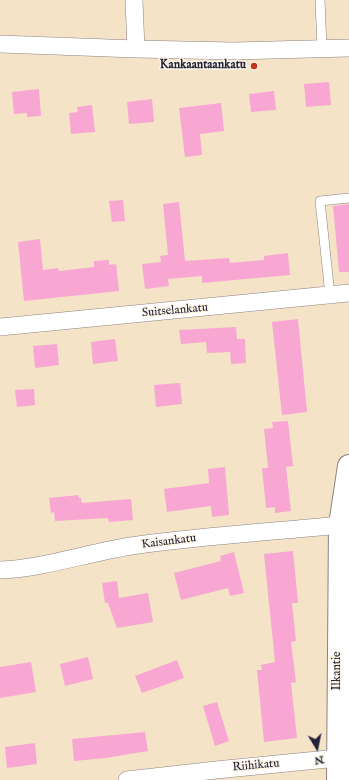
<!DOCTYPE html>
<style>
body{margin:0}
#map{position:relative;width:349px;height:780px;overflow:hidden;background:#f4e3c7;font-family:"IM FELL English",serif}
canvas{display:block}
.north{position:absolute;left:297px;top:728px;width:40px;height:40px;-webkit-text-stroke:3px #fcf5e5;paint-order:stroke;rotate:170deg;font-size:11px;font-weight:700;line-height:16px;text-align:center;color:#22223b}
.north::after{content:'';display:block;margin:auto;width:14px;height:18px;background:#22223b;clip-path:polygon(50% 0,100% 100%,50% 72%,0 100%)}
</style>
<div id="map">
<canvas width="349" height="780"></canvas>
<div class="north">N</div>
</div>
<script>
const context = document.querySelector('canvas').getContext('2d');
context.lineJoin = 'round';
function fill(path, color) {
  context.fillStyle = color;
  context.fill(path, 'evenodd');
}
function trace(path, color, width, dash) {
  context.strokeStyle = color;
  context.lineWidth = width;
  context.lineCap = dash ? 'butt' : 'round';
  context.setLineDash(dash || []);
  context.stroke(path);
}
function drawText(font, color, halo, rows, align = 'center') {
  context.font = font + ' "IM FELL English",serif';
  context.lineWidth = 3;
  context.setLineDash([]);
  context.textBaseline = 'middle';
  context.strokeStyle = halo;
  context.fillStyle = color;
  for (const [text, x, y, turn = 0] of rows) {
    context.save();
    context.translate(x, y);
    context.rotate((+turn || 0) * Math.PI / 180);
    context.textAlign = isNaN(turn) ? turn : align;
    if (halo) context.strokeText(text, 0, 0);
    context.fillText(text, 0, 0);
    context.restore();
  }
}
fill(new Path2D(`
 M329 82 331 105 306 107 304 84Z
 M39 89 41 116 27 117V113L14 114 12 92Z
 M274 91 276 110 251 112 249 94Z
 M152 99 154 122 129 124 127 102Z
 M221 103 224 131 200 134 202 155 185 157 179 108Z
 M92 105 95 132 71 134 69 113 78 112 77 107Z
 M123 200 125 221 112 222 109 201Z
 M179 202 185 261 229 258 230 263 264 260V256L288 253 290 275 202 283V276L168 279 169 286 145 289 142 264 161 262 160 256 168 255 163 204Z
 M349 204V272H339L333 206Z
 M40 239 43 270 58 268 59 271 94 267V261L109 260V265L116 264 119 291 24 301 18 242Z
 M298 319 307 412 282 415 272 322Z
 M236 327 237 339H245L246 363 231 364 230 352 207 353 206 342 181 344 179 330Z
 M115 339 118 361 93 364 91 342Z
 M57 344 59 365 35 368 33 346Z
 M180 383 182 404 156 407 154 385Z
 M34 389 35 405 17 407 15 390Z
 M288 421 293 466 286 467 291 511 275 513V507L266 508 262 468H268L264 429 273 428 272 422Z
 M225 467 229 515 212 517 211 506 167 512 164 489 209 483 208 469Z
 M78 495 79 498H81L82 503 131 499 133 520 109 522 108 518 55 521 54 512 51 513 49 498Z
 M293 551 298 603H292L296 641 291 642 296 682 291 683 297 738 264 742 257 670H262L261 665 275 662 264 554Z
 M234 552 244 593 230 596 228 588 181 600 174 573 221 561 220 556Z
 M117 581 119 598 148 593 153 622 117 628 108 603H105L102 583Z
 M88 657 93 679 65 686 60 664Z
 M177 660 184 678 142 693 135 676Z
 M31 662 36 692 0 698V667Z
 M217 702 229 741 215 746 203 706Z
 M145 732 148 751 106 758 74 761 72 739Z
 M35 743 37 764 7 768 5 747Z`), '#f8a7d3');
const service = new Path2D(`
 M320 0 322 48
 M330 295 320 201 349 198`);
const minor = new Path2D(`
 M134 0 136 49
 M0 44 136 49 234 51 349 48
 M0 327 349 293
 M0 570C45 568 87 553 131 546 200 536 270 532 340 525
 M127 780 216 770 338 758`);
const secondary = new Path2D(`
 M338 780 340 525 349 466`);
trace(service, '#8b8281', 10);
trace(minor, '#8b8281', 18);
trace(secondary, '#8b8281', 24);
trace(service, '#fff', 9);
trace(minor, '#fff', 17);
trace(secondary, '#fff', 22);
for (const [x, y, r, color] of [
 [254,66,4,"#c8321e"]
]) {
  const dot = new Path2D();
  dot.arc(x, y, r, 0, 2 * Math.PI);
  context.fillStyle = color;
  context.fill(dot);
  trace(dot, '#fcf5e5', 1.5);
}
drawText('bold 12px', '#22223b', '#fcf5e5', [
 ["Kankaantaankatu",246,66]
], 'right');
drawText('12px', '#22223b', '#fcf5e5', [
 ["Suitselankatu",175,311,-5],
 ["Kaisankatu",169,542,-7],
 ["Ilkantie",338,671,-90],
 ["Riihikatu",256,766,-5]
]);
</script>
